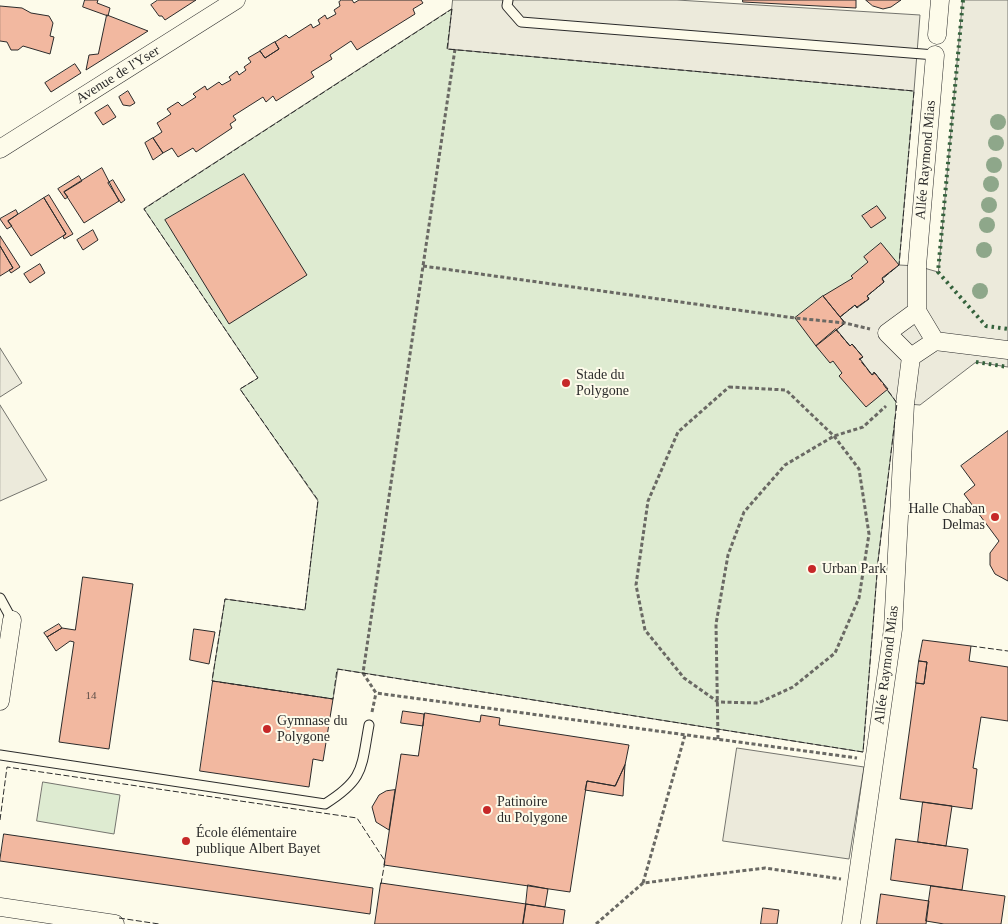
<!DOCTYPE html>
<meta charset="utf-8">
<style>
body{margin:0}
canvas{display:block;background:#fdfbea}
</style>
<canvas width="1008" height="924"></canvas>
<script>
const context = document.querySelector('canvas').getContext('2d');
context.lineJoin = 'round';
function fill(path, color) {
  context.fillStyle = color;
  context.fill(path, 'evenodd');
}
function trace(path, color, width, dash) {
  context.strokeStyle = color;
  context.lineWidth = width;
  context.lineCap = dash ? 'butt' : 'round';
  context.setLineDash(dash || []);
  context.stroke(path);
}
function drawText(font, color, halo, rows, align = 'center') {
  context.font = font + ' "Times New Roman",serif';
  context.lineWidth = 4;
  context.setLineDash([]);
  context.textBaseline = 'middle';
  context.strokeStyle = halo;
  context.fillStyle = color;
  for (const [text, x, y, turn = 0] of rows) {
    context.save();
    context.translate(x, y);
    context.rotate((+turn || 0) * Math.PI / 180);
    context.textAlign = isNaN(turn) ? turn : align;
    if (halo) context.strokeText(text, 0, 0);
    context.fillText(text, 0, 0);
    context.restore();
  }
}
const green = new Path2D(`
 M452 9 448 49 914 91 899 265 882 279 884 282 867 296 869 298 841 317 852 344 897 403 878 561 863 752 338 669 333 699 212 681 225 599 305 610 318 501 240 389 258 378 144 209Z
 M43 782 120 795 114 834 37 821Z`);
fill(green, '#deebd1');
trace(green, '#74746e', 1);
const parking = new Path2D(`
 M453 0H677L920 15 914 91 448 49Z
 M963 0H1008V367L976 362 920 405 897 403 875 373 872 375 859 359 862 357 853 345 850 346 836 330 845 323 840 317 855 305 857 308 869 299 867 296 884 282 882 279 899 265 917 266 938 272Z
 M0 348 22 383 0 397Z
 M0 405 47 480 0 501Z
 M737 748 864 767 849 859 723 841Z`);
fill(parking, '#eceadb');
trace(parking, '#74746e', 1);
const building = new Path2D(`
 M85 0H98L97 3 110 8 108 16 83 7Z
 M158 0H196L165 20 162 16H159L151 5Z
 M342 0H352L354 3 359 0H421L423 3 413 9 415 14 357 50 351 41 330 55 332 59 311 72 314 77 276 101 273 96 266 102 263 97 233 116 236 120 230 124 232 128 196 152 193 148 178 157 172 148 163 153 153 138 162 132 157 123 171 114 167 109 178 102 182 106 196 97 193 94 205 86 207 90 219 82 222 85 231 80 229 77 237 71 239 75 246 70 244 67 251 62 248 58 260 51 265 58 279 49 275 42 286 35 289 38 311 24 313 28 320 24 318 20 325 15 327 19 336 14 334 10 340 6 339 2Z
 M743 0H856V8L743 2Z
 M866 0H901L891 7 883 9 873 6Z
 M0 6 22 8 31 13 49 16 53 23 50 36 54 37 50 54 23 46 18 50H11L7 42 0 41Z
 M107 15 148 31 86 70 89 55 98 54Z
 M275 42 279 49 265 58 260 51Z
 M75 64 81 73 51 92 45 83Z
 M128 91 135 103 130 106 123 105 119 97Z
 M108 105 116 117 103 125 95 113Z
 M153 138 163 153 153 160 145 143Z
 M102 168 119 201 84 223 64 192Z
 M244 174 307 275 229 324 165 220Z
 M79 176 82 181 64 192 68 197 65 199 58 189Z
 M113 180 125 200 121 203 108 183Z
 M49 195 73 234 64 239 63 236 66 234 44 198Z
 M44 198 66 234 31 256 8 221Z
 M877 206 886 218 871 228 862 216Z
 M16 210 18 214 8 221 12 226 7 229 0 219Z
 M93 230 98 240 83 250 77 240Z
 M0 236 20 267 11 273 9 270 13 268 0 246Z
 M881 243 899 265 882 278 884 282 867 296 869 299 857 307 855 305 840 317 823 296 853 278 851 276 868 262 864 257Z
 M0 246 13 268 0 276Z
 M40 264 45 273 30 283 24 274Z
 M823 296 845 323 816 346 795 318Z
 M836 329 850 346 852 344 863 357 860 359 872 375 874 372 888 389 866 407 839 376 842 373 833 361 830 363 816 346Z
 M1008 431V581L995 574 990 565V553L999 541 964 494 975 485 961 466Z
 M83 577 133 584 109 749 59 742 74 642 70 641 56 651 47 637 62 628 75 630Z
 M59 624 62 628 47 637 44 633Z
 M194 629 215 632 209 664 190 660Z
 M923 640 971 646 969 661 1008 667V721L981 717 973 768 977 769 972 809 900 799 916 683 924 684 927 662 919 661Z
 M919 661 927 662 924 684 916 683Z
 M213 681 333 699 323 761 313 759 309 787 200 771Z
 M403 711 424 714 423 726 401 723Z
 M425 713 480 722 481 715 500 718 499 725 629 745 625 765 615 786 587 781 570 892 384 865 401 754 418 756Z
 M625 765 623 796 585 790 587 781 615 786Z
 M395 790 389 830 376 822 372 807 379 795 386 791Z
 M923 802 952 806 946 846 918 842Z
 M4 834 373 888 370 914 0 861Z
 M896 839 968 849 962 890 891 880Z
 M381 883 526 904 523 924H375Z
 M528 885 548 889 545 907 526 904Z
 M931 886 1005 896 1001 924H944L926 921Z
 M881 894 929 901 926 924H877Z
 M526 904 565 910 563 924H523Z
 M763 908 779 910 777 924H761Z`);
fill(building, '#f2b8a0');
trace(building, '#2b2b2b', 1);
const lane = new Path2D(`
 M508 0 507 6 521 22 935 55
 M0 598 12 620
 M0 755 325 804C365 779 361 768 369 725`);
const street = new Path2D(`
 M937 35 940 0
 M0 149 236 0
 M935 341 1008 350
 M911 357 887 333 917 311
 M0 701 12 620
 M0 907 115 924
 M851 924 893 629 905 404 911 357 935 341 917 311V266L935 55`);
trace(lane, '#2b2b2b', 11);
trace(street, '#2b2b2b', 19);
trace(new Path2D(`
 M455 49 363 673 376 693 857 758
 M423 266 795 318 845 323 870 329
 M729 387 786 390 834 436 859 469 869 534 859 598 835 653 793 687 758 703 718 702 684 678 645 630 636 585 648 501 678 432Z
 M372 712 376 693
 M718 739 716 624 728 555 744 512 785 465 834 436 863 427 886 406
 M643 883 685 735
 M596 924 643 883 765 868 841 879`), '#6a6964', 3, [4, 2.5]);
trace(lane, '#fdfbea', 9);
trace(street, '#fdfbea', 18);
trace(new Path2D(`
 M963 0 938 272 986 326 1008 329
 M976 362 1008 367`), '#34623c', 4, [2.5, 4]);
trace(new Path2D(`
 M452 9 447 49 914 91 899 265 882 279 884 282 867 296 869 298 857 308 855 305 840 317 845 323 836 330 850 346 852 344 863 357 859 359 872 375 875 373 897 403 878 561 863 752 337 669 333 699 212 681 225 599 305 610 318 500 240 389 258 378 144 209Z
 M971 646 1008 651
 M0 820 7 767 357 818 385 861 381 884
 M119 918 159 924`), '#2b2b2b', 1, [6, 2.5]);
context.fillStyle = '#8ea78a';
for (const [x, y] of [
 [998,122],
 [996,143],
 [994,165],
 [991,184],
 [989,205],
 [987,225],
 [984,250],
 [980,291]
]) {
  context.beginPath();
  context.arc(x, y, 8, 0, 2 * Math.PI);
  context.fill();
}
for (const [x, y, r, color] of [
 [566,383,5,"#c62828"],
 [995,517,5,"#c62828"],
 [812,569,5,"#c62828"],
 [267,729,5,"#c62828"],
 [487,810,5,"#c62828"],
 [186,841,5,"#c62828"]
]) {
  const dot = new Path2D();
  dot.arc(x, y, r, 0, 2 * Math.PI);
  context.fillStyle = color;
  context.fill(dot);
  trace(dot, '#fdfbea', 2);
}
drawText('11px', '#5d4e48', null, [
 ["14",91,696]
]);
drawText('14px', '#2b2b2b', '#fdfbea', [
 ["Avenue de l'Yser",118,75,-32],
 ["Allée Raymond Mias",926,160,-85],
 ["Allée Raymond Mias",887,665,-83]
]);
drawText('14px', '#2b2b2b', '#fdfbea', [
 ["Stade du",576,375],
 ["Polygone",576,391],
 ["Halle Chaban",985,509,"right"],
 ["Delmas",985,525,"right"],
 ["Urban Park",822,569],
 ["Gymnase du",277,721],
 ["Polygone",277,737],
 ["Patinoire",497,802],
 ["du Polygone",497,818],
 ["École élémentaire",196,833],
 ["publique Albert Bayet",196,849]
], 'left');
</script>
